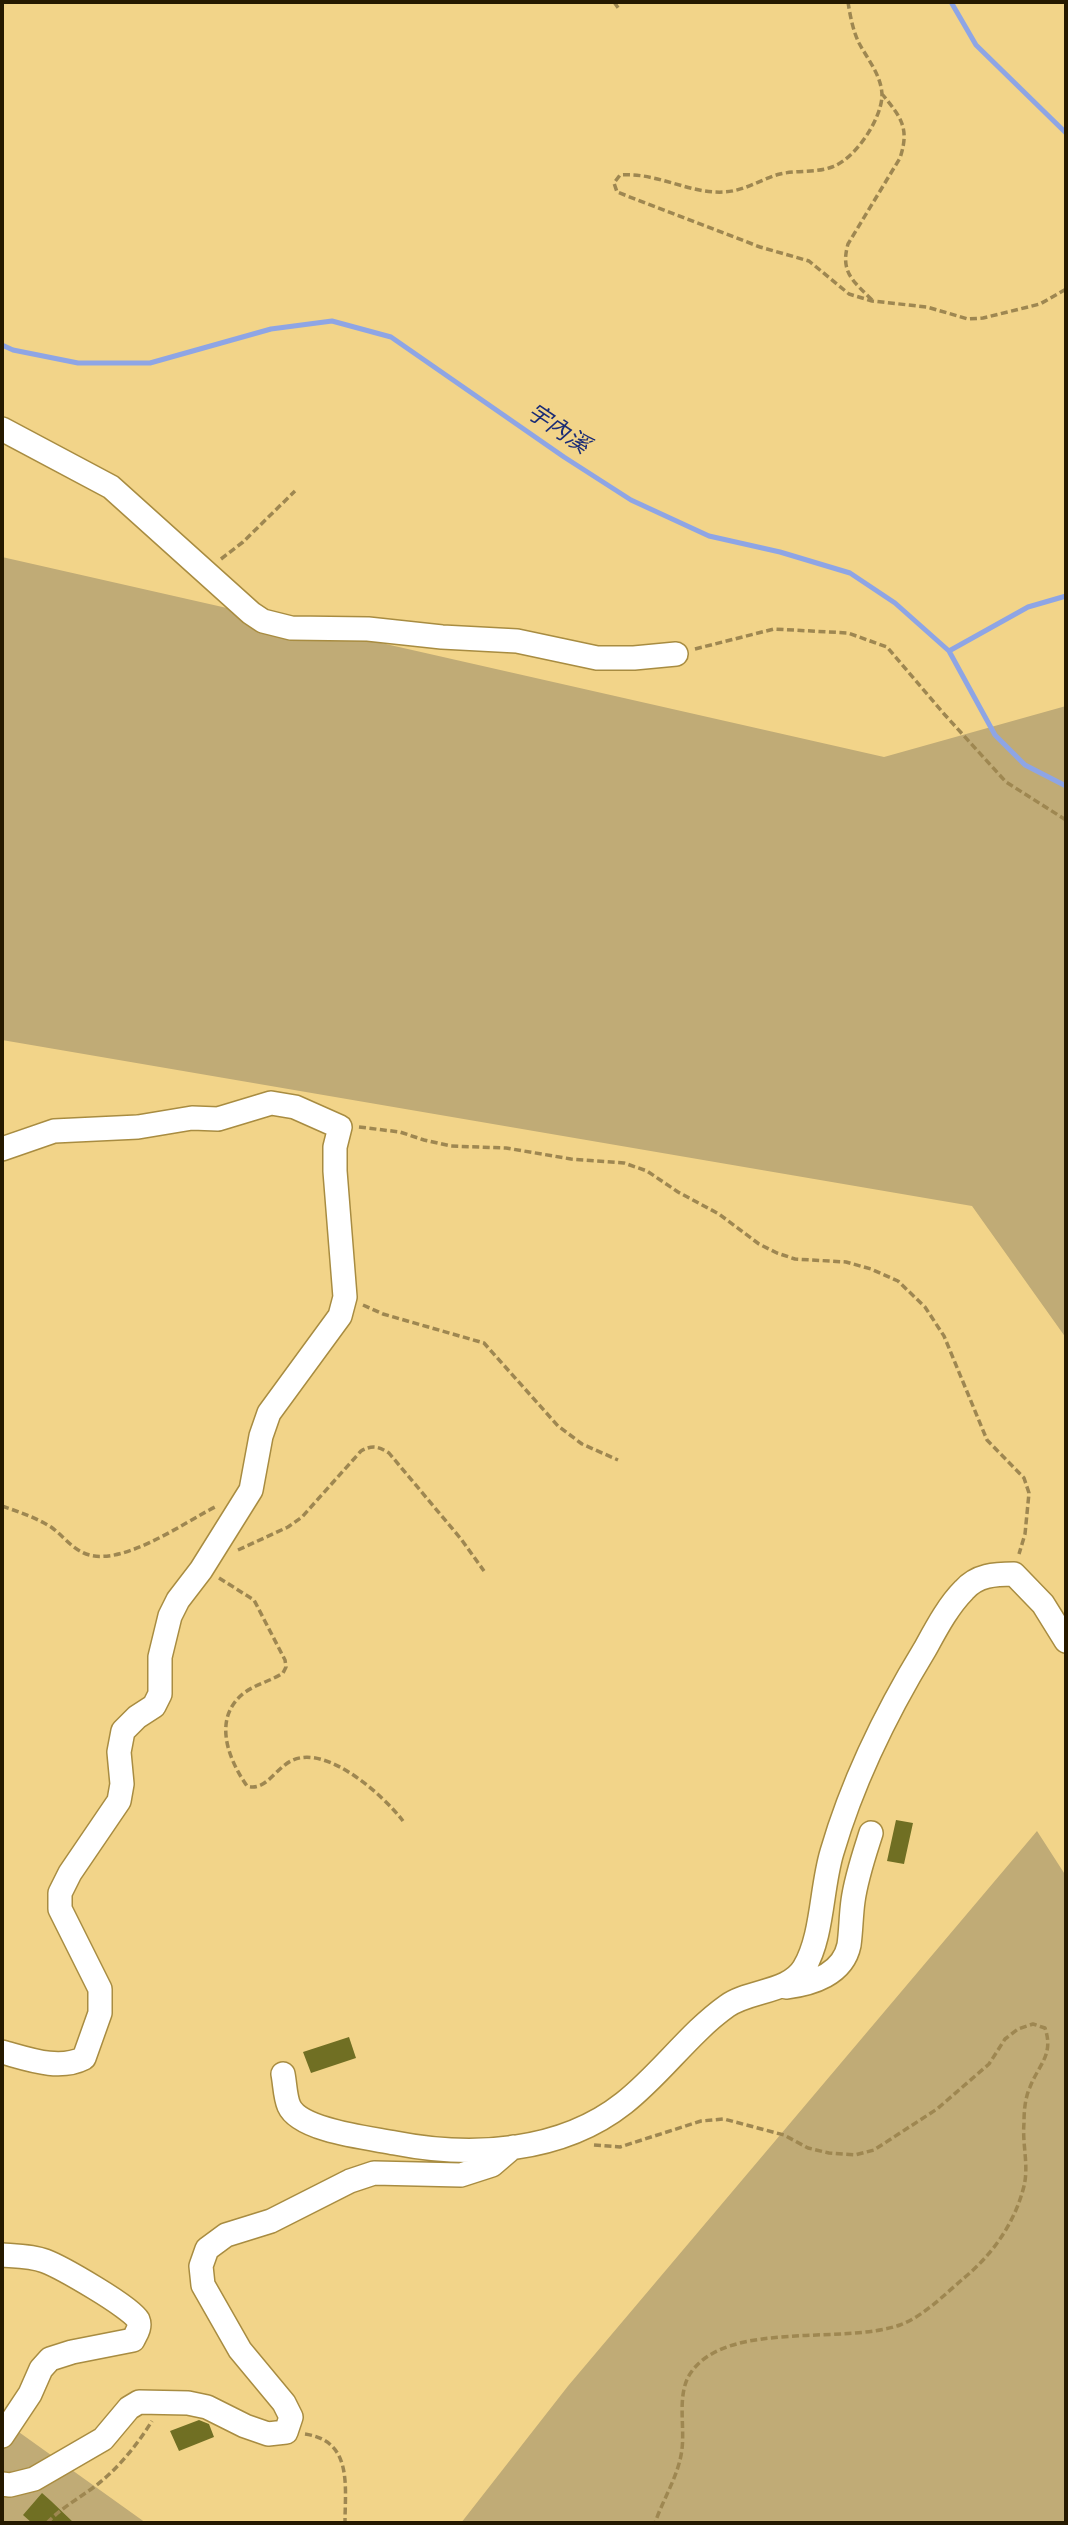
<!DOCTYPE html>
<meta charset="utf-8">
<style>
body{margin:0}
#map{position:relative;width:1068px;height:2525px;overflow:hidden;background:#f2d489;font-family:Quicksand,sans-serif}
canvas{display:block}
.frame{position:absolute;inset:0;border:4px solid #251900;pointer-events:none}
</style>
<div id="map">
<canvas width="1068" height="2525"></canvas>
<div class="frame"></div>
</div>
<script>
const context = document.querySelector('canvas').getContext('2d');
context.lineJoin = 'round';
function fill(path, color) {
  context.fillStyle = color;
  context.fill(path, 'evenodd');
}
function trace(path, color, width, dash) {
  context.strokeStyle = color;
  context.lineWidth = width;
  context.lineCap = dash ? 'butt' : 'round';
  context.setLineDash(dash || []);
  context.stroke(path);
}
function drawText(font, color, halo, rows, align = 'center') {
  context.font = font + ' Quicksand,"Noto Sans TC",sans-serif';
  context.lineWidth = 6;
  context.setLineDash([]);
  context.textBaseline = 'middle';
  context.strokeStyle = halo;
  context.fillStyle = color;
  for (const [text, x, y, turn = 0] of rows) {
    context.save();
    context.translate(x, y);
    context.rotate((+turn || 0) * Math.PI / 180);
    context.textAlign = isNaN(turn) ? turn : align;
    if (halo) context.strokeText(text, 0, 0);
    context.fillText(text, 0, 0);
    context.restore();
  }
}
fill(new Path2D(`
 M2 557 884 757 1066 706V1338L972 1206 2 1040Z
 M1037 1831 1066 1876V2523H461L568 2386Z
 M2 2420 146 2523H2Z`), '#c0ab76');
trace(new Path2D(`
 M951 2 976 45 1066 133
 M2 345 13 350 78 363H150L271 329 332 321 391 337 564 457 631 500 709 536 780 552 850 573 895 603 949 651 995 735 1025 765 1066 786
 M949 651 1028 607 1066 596`), '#8ea5e5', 5);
fill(new Path2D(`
 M896 1820 913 1823 904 1864 887 1861Z
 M349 2037 356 2058 311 2073 303 2052Z
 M199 2420 209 2424 214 2437 179 2451 170 2431Z
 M42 2493 51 2501 74 2523H32L23 2515Z`), '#706f23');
const minor = new Path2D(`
 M2 429 111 487 251 613 263 621 291 628 368 629 442 637 517 641 597 658H634L676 654
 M2 1149 54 1131 138 1127 192 1118 218 1119 271 1103 295 1107 340 1127 335 1147V1171L345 1297 340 1316 269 1413 261 1436 251 1490 201 1570 178 1600 170 1616 160 1657V1694L154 1706 137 1717 123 1731 119 1752 122 1784 119 1801 70 1873 60 1893V1909L100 1989V2013L84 2058C59 2071 28 2059 2 2052
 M786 1987C812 1984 843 1974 849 1945 851 1931 851 1915 853 1901 856 1878 864 1855 871 1833
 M283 2074C285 2084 285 2097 289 2106 300 2131 370 2138 395 2143 471 2158 561 2153 624 2103 661 2074 689 2033 727 2006 749 1990 789 1993 804 1968 823 1936 821 1888 832 1852 853 1780 886 1713 925 1649 936 1629 948 1606 964 1590 977 1575 995 1574 1014 1574L1043 1604 1066 1641
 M2 2255C16 2256 32 2256 45 2261 61 2267 131 2307 138 2320 141 2327 136 2334 133 2340L72 2352 50 2359 41 2369 30 2394 2 2436
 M2 2484 10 2485 34 2479 103 2439 129 2408 139 2402 188 2403 207 2407 245 2426 268 2434 286 2432 291 2417 284 2403 240 2350 203 2285 201 2266 207 2249 226 2235 271 2221 350 2181 374 2173 461 2175 492 2165 513 2147`);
trace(minor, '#a88c41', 26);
trace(new Path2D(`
 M614 2 619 9
 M848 2C850 15 853 31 859 43 868 60 882 76 882 96 881 120 855 159 832 167 816 173 797 170 780 174 761 179 745 191 724 192 689 194 657 172 620 175L614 183 617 192 760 247 809 261 849 294 872 301 927 307 968 319 983 318 1040 304 1066 289
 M872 300C853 281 840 272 848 244L900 158C910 128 901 117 882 94
 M221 559 243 542 295 491
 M695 649 774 629 848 633 887 647 945 715 1006 782 1066 820
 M359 1127 400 1132 424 1140 451 1146 506 1148 571 1159 624 1163 647 1171 678 1192 719 1214 759 1244 777 1253 795 1259 846 1262 871 1269 898 1281 925 1307 944 1336 987 1440 1024 1478 1029 1493 1025 1534 1019 1554
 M363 1305 383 1314 484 1343 558 1426 582 1444 618 1460
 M2 1506C19 1512 35 1517 51 1527 61 1534 69 1545 80 1551 115 1573 184 1522 217 1506
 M238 1550 288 1527 302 1517 361 1451C372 1445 378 1446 389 1453L461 1539 484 1571
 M219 1578 254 1600 285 1660 286 1667 283 1673C271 1681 256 1684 244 1693 212 1718 228 1759 247 1786 266 1792 276 1767 293 1760 328 1745 384 1796 403 1821
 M594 2145 620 2147 701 2121 724 2119 784 2135 808 2148 829 2153 855 2155 874 2150 937 2109 989 2064 1005 2039 1018 2029 1033 2024 1045 2028C1054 2055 1039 2064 1030 2087 1025 2098 1024 2111 1024 2123 1022 2144 1029 2165 1024 2186 1015 2223 992 2255 964 2278 945 2294 924 2316 900 2325 843 2345 730 2320 692 2371 676 2392 685 2424 682 2449 679 2475 663 2499 655 2523
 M305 2434C353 2441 345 2486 345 2523
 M47 2523C61 2508 78 2499 94 2487 117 2470 137 2445 152 2421`), '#9e8751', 3.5, [7, 3.5]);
trace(minor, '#fff', 23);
drawText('italic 23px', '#1b2c75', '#f2d489', [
 ["宇內溪",558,429,34]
]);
</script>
